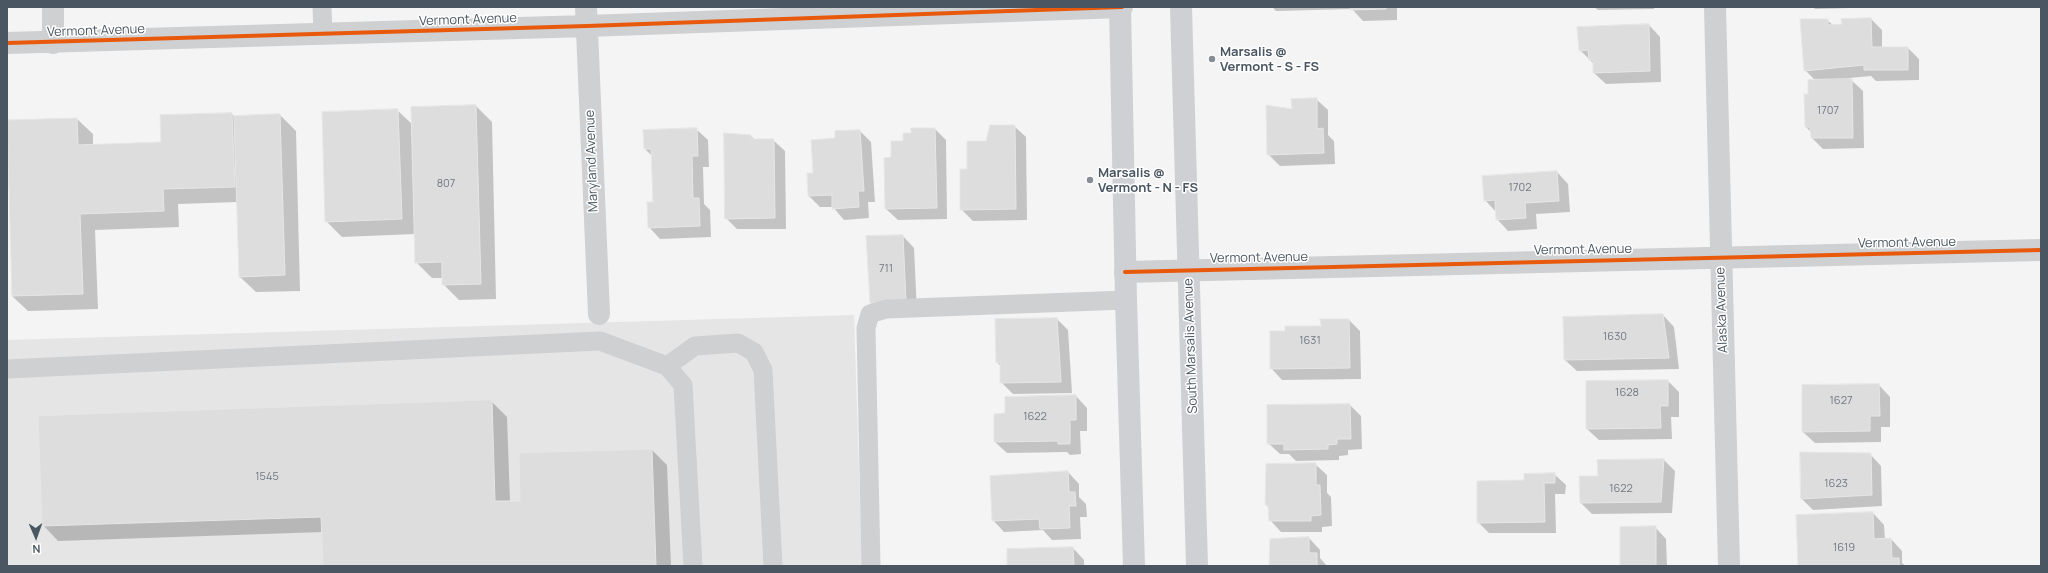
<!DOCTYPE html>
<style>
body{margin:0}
#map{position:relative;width:2048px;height:573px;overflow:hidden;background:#f4f4f4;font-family:Manrope,sans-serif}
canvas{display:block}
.frame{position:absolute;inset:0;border:8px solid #4a5661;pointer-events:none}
.north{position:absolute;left:16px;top:517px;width:40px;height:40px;-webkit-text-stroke:3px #fff;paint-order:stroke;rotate:178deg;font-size:11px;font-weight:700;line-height:16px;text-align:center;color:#4a5661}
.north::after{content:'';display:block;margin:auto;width:14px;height:18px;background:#4a5661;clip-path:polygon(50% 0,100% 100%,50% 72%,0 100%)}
</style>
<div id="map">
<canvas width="2048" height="573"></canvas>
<div class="frame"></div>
<div class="north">N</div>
</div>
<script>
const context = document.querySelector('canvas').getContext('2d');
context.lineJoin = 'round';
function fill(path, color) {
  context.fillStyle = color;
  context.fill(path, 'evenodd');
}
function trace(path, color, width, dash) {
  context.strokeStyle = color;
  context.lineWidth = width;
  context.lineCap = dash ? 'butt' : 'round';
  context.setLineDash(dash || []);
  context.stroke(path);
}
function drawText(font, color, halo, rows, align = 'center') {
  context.font = font + ' Manrope,sans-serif';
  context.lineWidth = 3;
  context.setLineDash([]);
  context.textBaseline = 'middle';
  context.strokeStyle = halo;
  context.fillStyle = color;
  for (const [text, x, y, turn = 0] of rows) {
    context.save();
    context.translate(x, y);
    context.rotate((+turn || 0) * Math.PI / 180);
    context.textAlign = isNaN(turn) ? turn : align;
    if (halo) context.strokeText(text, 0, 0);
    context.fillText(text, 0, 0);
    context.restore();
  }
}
fill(new Path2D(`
 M854 315 862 566H7V340Z`), '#e6e5e6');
fill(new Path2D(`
 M1272 7H1397V20L1363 21 1352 9 1276 11Z
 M1594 7H1654V9L1598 10Z
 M1813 7H1851V8L1815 9Z
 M1871 19 1882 30V48H1908L1919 59V80L1876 81 1871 76 1849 78 1863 91 1864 148 1823 149 1812 138V133L1806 127 1809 95 1816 81 1805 70 1827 20 1834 26Z
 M1649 25 1660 37 1661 82 1606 84 1594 73V64L1580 50Z
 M1316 99 1328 110V135L1334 141 1335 164 1280 166 1268 154 1293 110Z
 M476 106 492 122 496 299 459 300 443 284V278H432L416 262 415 234 342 237 326 221 397 110 413 125Z
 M232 114 235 117 280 115 296 131 300 291 256 292 240 277 238 202 178 204 179 227 95 230 98 309 28 311 12 296 7 121 77 119 93 134V145L162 143Z
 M1014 126 1026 137 1027 220 973 221 961 209 968 169 987 142Z
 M696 129 708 140 709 167H703L704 204 710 210 711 237 660 239 649 227 654 203 652 156 645 149 644 131Z
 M935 129 946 140 947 219 898 220 886 209 892 158 912 134Z
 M860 131 871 142 875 202H868L869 218 844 220 833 207H820L809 196 808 174H814L836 139Z
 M750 135 755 140H773L785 151 786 229H737L726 218Z
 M1557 172 1568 184 1570 212 1536 214 1537 229 1508 231 1497 219 1496 212 1485 200Z
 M903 236 914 248 917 312 882 314 871 303Z
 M1663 315 1674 327 1679 369 1577 371 1565 360Z
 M1057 319 1068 330 1072 393 1013 394 1001 382V367L997 362Z
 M1349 320 1360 331 1361 379 1282 380 1271 368 1286 332 1322 327Z
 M1668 381 1679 392V417H1671L1672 439 1599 440 1587 429Z
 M1879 385 1890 397V427H1881V442L1815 443 1803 432Z
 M1076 396 1087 408V431H1080L1081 454 1070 455 1067 452 1007 453 995 442Z
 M491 401 507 417 510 502H521L652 450 667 465 671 566H324L323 532 58 541 43 525Z
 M1350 405 1361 416 1362 449 1348 450V455L1339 456V460L1296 461 1289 454H1280L1268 443V406Z
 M1870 454 1881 466 1882 506 1813 510 1802 499Z
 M1664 460 1675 471 1672 513 1592 514 1581 503 1599 477Z
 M1315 464 1327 475V493L1331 497 1332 526 1322 527V532H1281L1270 520 1269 508 1266 505 1267 465Z
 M1068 472 1079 484V497L1086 504 1087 517H1080L1081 539 1052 540 1043 530 1004 532 993 520Z
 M1554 474 1566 485 1565 494H1555L1556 533H1489L1478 522Z
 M1873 513 1884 525 1885 540 1891 539 1902 551V563L1906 566H1799L1797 516Z
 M1655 527 1666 539 1667 566H1621Z
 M1309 538 1320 550V558L1327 566H1270Z
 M1073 548 1084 560V566H1008Z`), '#0003');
const building = new Path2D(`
 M1351 7H1386V9L1351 10Z
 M1871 18 1872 47H1908V70H1864V65L1804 71 1800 19H1828V25L1842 24 1841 19Z
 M1649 24 1650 71 1593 73V60H1589L1588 50 1579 51 1577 27Z
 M1852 79 1853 138H1811L1810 127H1805L1804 94H1808V80Z
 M1317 98V129L1323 128 1324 153 1267 155 1266 105 1292 109 1291 99Z
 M476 105 481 284 442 285V262L415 263 411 107Z
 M398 109 402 219 325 222 322 112Z
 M232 113 235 187 163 189 164 211 80 214 83 294 12 296 7 120 77 118 78 145 161 142 160 115Z
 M280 114 285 275 239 277 234 116Z
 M990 125H1015L1016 209 960 210V169H967V141H986Z
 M697 128 698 156H692L693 198H699L700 226 648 228 647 202H653L651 149H644L643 130Z
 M911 128H935L937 208 885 209 884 158 891 157V141H903V133H911Z
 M860 130 864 191H858L859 207 832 209V195L808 196 807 173H813L811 140 835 138V131Z
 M724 133 751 135V139H774L775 218 725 219Z
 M1557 171 1559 201 1525 203 1526 218 1496 220 1495 200 1484 201 1482 176Z
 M903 235 906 301 870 303 866 236Z
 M1663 314 1669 358 1564 360 1563 317Z
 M1057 318 1061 382 1000 383V362L996 363 995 319Z
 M1320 319H1349L1350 368 1270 369V331H1285V326H1321Z
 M1668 380V406H1660L1661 428 1586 429V381Z
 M1879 384 1880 416H1870V431L1802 432V385Z
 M1076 395V420H1070V444H1058V441L994 442V414L1005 413V397Z
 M492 400 495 501H520L519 453 652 449 656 566H323L321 517 42 526 38 416Z
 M1350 404 1351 439H1337V444L1328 445V449L1284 450V444H1267V405Z
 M1800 452 1871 453 1872 495 1801 499Z
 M1664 459 1661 502 1580 503 1579 476H1598L1597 460Z
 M1316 463V485H1320L1321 515 1311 516V521H1269L1268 505H1265L1266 464Z
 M1068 471 1069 492H1075L1076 506H1069L1070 528 1040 529 1039 519 992 521 990 476Z
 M1555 473V483H1544L1545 522 1477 523V481L1524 480V474Z
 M1873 512 1874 539 1891 538 1892 558H1899V566H1798L1796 515Z
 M1656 526V566H1620V527Z
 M1309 537V553H1317V566H1269L1270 539Z
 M1073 547 1074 566H1007V549Z`);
fill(building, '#ddddde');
trace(building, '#e5e6e7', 1);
trace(new Path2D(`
 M322 7 323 34
 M667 366 695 346 738 343 754 352 763 370 773 566
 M7 369 600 341 667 366 683 385 693 566
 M871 566 866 328 870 314 886 309 1126 300`), '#ced0d2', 19);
trace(new Path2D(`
 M53 7V43
 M586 7 599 314
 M1715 7 1729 566
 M7 43 587 26 1122 7
 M1125 272 2041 250`), '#ced0d2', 22);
trace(new Path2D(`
 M1120 7 1126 300 1134 566
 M1181 7 1197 566`), '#ced0d4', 22);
trace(new Path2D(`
 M7 43 587 26 1122 7
 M1125 272 2041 250`), '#e8590c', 4);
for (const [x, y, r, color] of [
 [1212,59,4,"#868d94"],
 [1090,180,4,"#868d94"]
]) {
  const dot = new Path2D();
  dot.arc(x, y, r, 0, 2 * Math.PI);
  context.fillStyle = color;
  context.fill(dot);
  trace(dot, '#fff', 1.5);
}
drawText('11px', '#707881', null, [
 ["1707",1828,111],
 ["807",446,184],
 ["1702",1520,188],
 ["711",886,269],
 ["1630",1615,337],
 ["1631",1310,341],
 ["1628",1627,393],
 ["1627",1841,401],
 ["1622",1035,417],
 ["1545",267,477],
 ["1623",1836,484],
 ["1622",1621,489],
 ["1619",1844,548]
]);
drawText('13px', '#4a5661', '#fff', [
 ["Vermont Avenue",468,20,-2],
 ["Vermont Avenue",96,31,-2],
 ["Maryland Avenue",592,161,-92],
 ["Vermont Avenue",1907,243,-1],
 ["Vermont Avenue",1583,250,-1],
 ["Vermont Avenue",1259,258,-1],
 ["Alaska Avenue",1722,310,-92],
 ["South Marsalis Avenue",1191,346,-92]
]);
drawText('bold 13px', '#4a5661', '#fff', [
 ["Marsalis @",1220,52],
 ["Vermont - S - FS",1220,67],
 ["Marsalis @",1098,173],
 ["Vermont - N - FS",1098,188]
], 'left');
</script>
